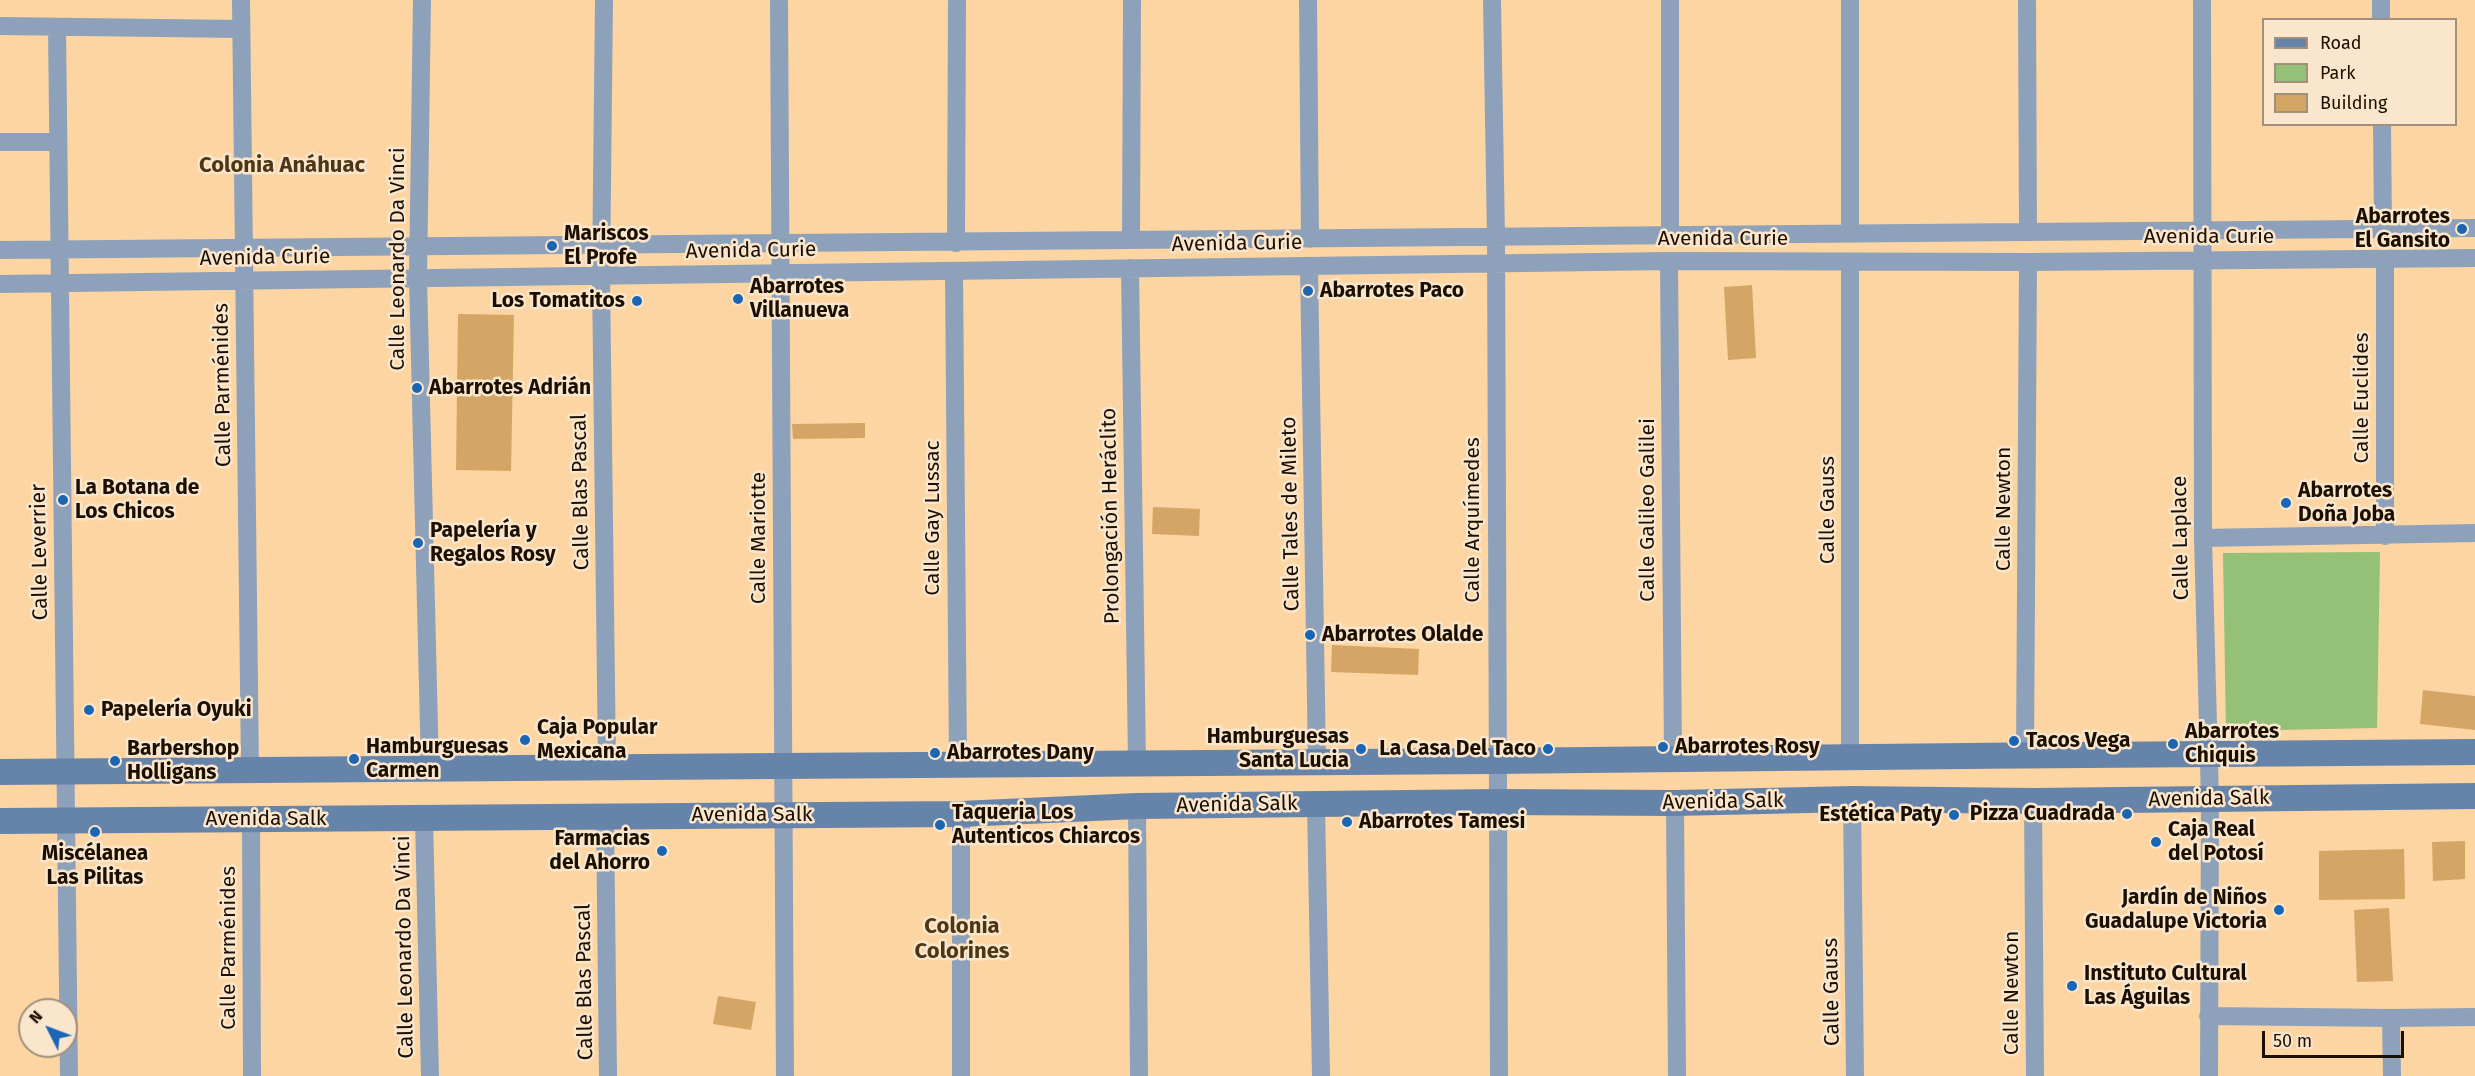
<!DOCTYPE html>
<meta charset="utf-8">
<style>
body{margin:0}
#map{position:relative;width:2475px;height:1076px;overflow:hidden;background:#fcd5a2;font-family:"Fira Sans",sans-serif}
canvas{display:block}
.legend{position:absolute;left:2262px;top:18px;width:195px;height:108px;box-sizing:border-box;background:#fae6cd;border:2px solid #a1907b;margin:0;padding:8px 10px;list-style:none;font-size:18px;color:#1c0f00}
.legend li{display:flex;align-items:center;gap:12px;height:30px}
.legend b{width:30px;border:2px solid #a1907b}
.north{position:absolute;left:18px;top:998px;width:60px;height:60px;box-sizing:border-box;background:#fae6cd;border:2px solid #a1907b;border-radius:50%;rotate:312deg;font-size:16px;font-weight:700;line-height:24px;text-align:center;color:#1c0f00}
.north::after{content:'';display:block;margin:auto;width:21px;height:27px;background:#1a66b5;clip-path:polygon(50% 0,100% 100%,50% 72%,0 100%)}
.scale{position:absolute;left:2262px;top:1031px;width:142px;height:27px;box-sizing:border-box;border:3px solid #1c0f00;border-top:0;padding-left:8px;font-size:18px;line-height:21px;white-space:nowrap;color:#1c0f00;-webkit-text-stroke:4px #fae6cd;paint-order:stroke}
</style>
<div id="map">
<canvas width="2475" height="1076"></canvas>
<ul class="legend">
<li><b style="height:8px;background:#6684aa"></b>Road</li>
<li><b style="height:16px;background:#94c077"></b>Park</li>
<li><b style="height:16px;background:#d5a565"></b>Building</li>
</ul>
<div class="north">N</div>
<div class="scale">50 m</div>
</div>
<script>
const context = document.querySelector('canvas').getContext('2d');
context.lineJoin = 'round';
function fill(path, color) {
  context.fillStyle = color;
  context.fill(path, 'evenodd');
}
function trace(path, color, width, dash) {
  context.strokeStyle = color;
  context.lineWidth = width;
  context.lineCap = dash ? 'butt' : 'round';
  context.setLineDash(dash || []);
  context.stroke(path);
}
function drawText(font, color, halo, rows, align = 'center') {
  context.font = font + ' "Fira Sans",sans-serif';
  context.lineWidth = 5;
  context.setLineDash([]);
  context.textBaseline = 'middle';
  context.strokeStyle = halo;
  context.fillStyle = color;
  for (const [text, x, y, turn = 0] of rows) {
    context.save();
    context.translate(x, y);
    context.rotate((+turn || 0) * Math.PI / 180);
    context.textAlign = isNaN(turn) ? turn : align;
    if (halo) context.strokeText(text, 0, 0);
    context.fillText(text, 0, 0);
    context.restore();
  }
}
fill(new Path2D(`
 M2380 552 2377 728 2226 731 2223 553Z`), '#94c077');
fill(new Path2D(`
 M1752 285 1756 358 1728 360 1724 287Z
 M458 314 514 315 511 471 456 470Z
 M865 423V438L793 439 792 424Z
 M1153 507 1200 509 1199 536 1152 534Z
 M1332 645 1419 649 1418 675 1331 672Z
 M2423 690 2475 696V730L2420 724Z
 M2465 841V879L2433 881 2432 842Z
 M2404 849 2405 899 2319 900V851Z
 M2389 908 2393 981 2357 982 2354 910Z
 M718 996 756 1002 751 1030 713 1024Z`), '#d5a565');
trace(new Path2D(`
 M241 0 250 770
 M422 0 418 278 430 769
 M604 0 601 276 607 767
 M779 0 785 1076
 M1308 0 1310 239
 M1492 0 1496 237 1499 1076
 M1670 0V236
 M1850 0V234
 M2027 0 2028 232
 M2202 0 2203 538 2210 800 2209 1076
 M2381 0V20
 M0 26 241 29
 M57 27 69 1076
 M2382 124 2383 229
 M0 142H58
 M1131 240 1132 0
 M956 243 957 0
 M0 250 2475 228
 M2385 259V536
 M1669 261 1673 759
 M1309 266 1317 762
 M1130 268 1137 763
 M954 271 958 765
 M0 284 1669 261 2028 262 2475 258
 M2203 538 2475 533
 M2025 756 2028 262
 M1850 757V262
 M1852 799 1855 1076
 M2033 801 2035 1076
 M1675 803 1677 1076
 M1316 804 1321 1076
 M1137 806 1139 1076
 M961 814V1076
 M605 816 608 1076
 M424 818 430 1076
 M251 819 252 1076
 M2208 1016 2391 1018 2475 1017
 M2391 1018 2392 1076`), '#8da1bb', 18);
trace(new Path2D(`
 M0 772C497 768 995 764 1492 761 1820 759 2147 752 2475 752
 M0 821 961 814 1137 806 1498 802 1675 803 1852 799 2033 801 2475 796`), '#6684aa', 26);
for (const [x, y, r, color] of [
 [2462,229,6,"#1a66b5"],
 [552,246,6,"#1a66b5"],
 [1308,291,6,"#1a66b5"],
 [738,299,6,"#1a66b5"],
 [637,301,6,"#1a66b5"],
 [417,388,6,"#1a66b5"],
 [63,500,6,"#1a66b5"],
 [2286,503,6,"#1a66b5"],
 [418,543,6,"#1a66b5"],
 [1310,635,6,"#1a66b5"],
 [89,710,6,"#1a66b5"],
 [525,740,6,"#1a66b5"],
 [2014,741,6,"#1a66b5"],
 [2173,744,6,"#1a66b5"],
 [1663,747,6,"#1a66b5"],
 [1361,749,6,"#1a66b5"],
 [1548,749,6,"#1a66b5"],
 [935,753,6,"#1a66b5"],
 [354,759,6,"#1a66b5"],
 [115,761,6,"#1a66b5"],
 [2127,814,6,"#1a66b5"],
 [1954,815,6,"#1a66b5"],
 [1347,822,6,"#1a66b5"],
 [940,825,6,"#1a66b5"],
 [95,832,6,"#1a66b5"],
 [2156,842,6,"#1a66b5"],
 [662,851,6,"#1a66b5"],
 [2279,910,6,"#1a66b5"],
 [2072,986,6,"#1a66b5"]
]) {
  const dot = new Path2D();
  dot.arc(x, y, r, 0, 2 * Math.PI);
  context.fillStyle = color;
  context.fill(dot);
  trace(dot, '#fae6cd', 2);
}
drawText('bold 21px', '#1c0f00', '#fae6cd', [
 ["Abarrotes",2450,217,"right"],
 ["El Gansito",2450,241,"right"],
 ["Mariscos",564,234],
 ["El Profe",564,258],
 ["Abarrotes",750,287],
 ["Villanueva",750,311],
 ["Abarrotes Paco",1320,291],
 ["Los Tomatitos",625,301,"right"],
 ["Abarrotes Adrián",429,388],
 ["La Botana de",75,488],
 ["Los Chicos",75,512],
 ["Abarrotes",2298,491],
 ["Doña Joba",2298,515],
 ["Papelería y",430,531],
 ["Regalos Rosy",430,555],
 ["Abarrotes Olalde",1322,635],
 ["Papelería Oyuki",101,710],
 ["Caja Popular",537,728],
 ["Mexicana",537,752],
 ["Abarrotes",2185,732],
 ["Chiquis",2185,756],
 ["Hamburguesas",1349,737,"right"],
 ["Santa Lucia",1349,761,"right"],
 ["Tacos Vega",2026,741],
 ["Hamburguesas",366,747],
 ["Carmen",366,771],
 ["Abarrotes Rosy",1675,747],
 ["Barbershop",127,749],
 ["Holligans",127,773],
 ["La Casa Del Taco",1536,749,"right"],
 ["Abarrotes Dany",947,753],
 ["Taqueria Los",952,813],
 ["Autenticos Chiarcos",952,837],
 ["Pizza Cuadrada",2115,814,"right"],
 ["Estética Paty",1942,815,"right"],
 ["Abarrotes Tamesi",1359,822],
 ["Caja Real",2168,830],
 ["del Potosí",2168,854],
 ["Farmacias",650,839,"right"],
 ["del Ahorro",650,863,"right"],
 ["Miscélanea",95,854,"center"],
 ["Las Pilitas",95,878,"center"],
 ["Jardín de Niños",2267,898,"right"],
 ["Guadalupe Victoria",2267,922,"right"],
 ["Instituto Cultural",2084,974],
 ["Las Águilas",2084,998]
], 'left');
drawText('21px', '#1c0f00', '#fae6cd', [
 ["Avenida Curie",2209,237],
 ["Avenida Curie",1723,239],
 ["Avenida Curie",1237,244,-1],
 ["Avenida Curie",751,251,-1],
 ["Avenida Curie",265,258,-1],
 ["Calle Leonardo Da Vinci",398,259,-90],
 ["Calle Parménides",223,385,-91],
 ["Calle Euclides",2362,398,-90],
 ["Calle Blas Pascal",581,492,-91],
 ["Calle Newton",2004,509,-90],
 ["Calle Galileo Galilei",1648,510,-90],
 ["Calle Gauss",1828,510,-90],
 ["Calle Tales de Mileto",1291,514,-91],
 ["Prolongación Heráclito",1111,516,-91],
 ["Calle Gay Lussac",933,518,-90],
 ["Calle Arquímedes",1473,520,-90],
 ["Calle Mariotte",759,538,-90],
 ["Calle Laplace",2181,538,-91],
 ["Calle Leverrier",40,552,-91],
 ["Avenida Salk",2209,799,-1],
 ["Avenida Salk",1723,802,-1],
 ["Avenida Salk",1237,805,-1],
 ["Avenida Salk",752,815],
 ["Avenida Salk",266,819],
 ["Calle Leonardo Da Vinci",405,947,-91],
 ["Calle Parménides",229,948,-90],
 ["Calle Blas Pascal",585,982,-91],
 ["Calle Gauss",1832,992,-91],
 ["Calle Newton",2012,993,-90]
]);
drawText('bold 22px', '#4e3614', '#fae6cd', [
 ["Colonia Anáhuac",282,166],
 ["Colonia",962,927],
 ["Colorines",962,952]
]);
</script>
